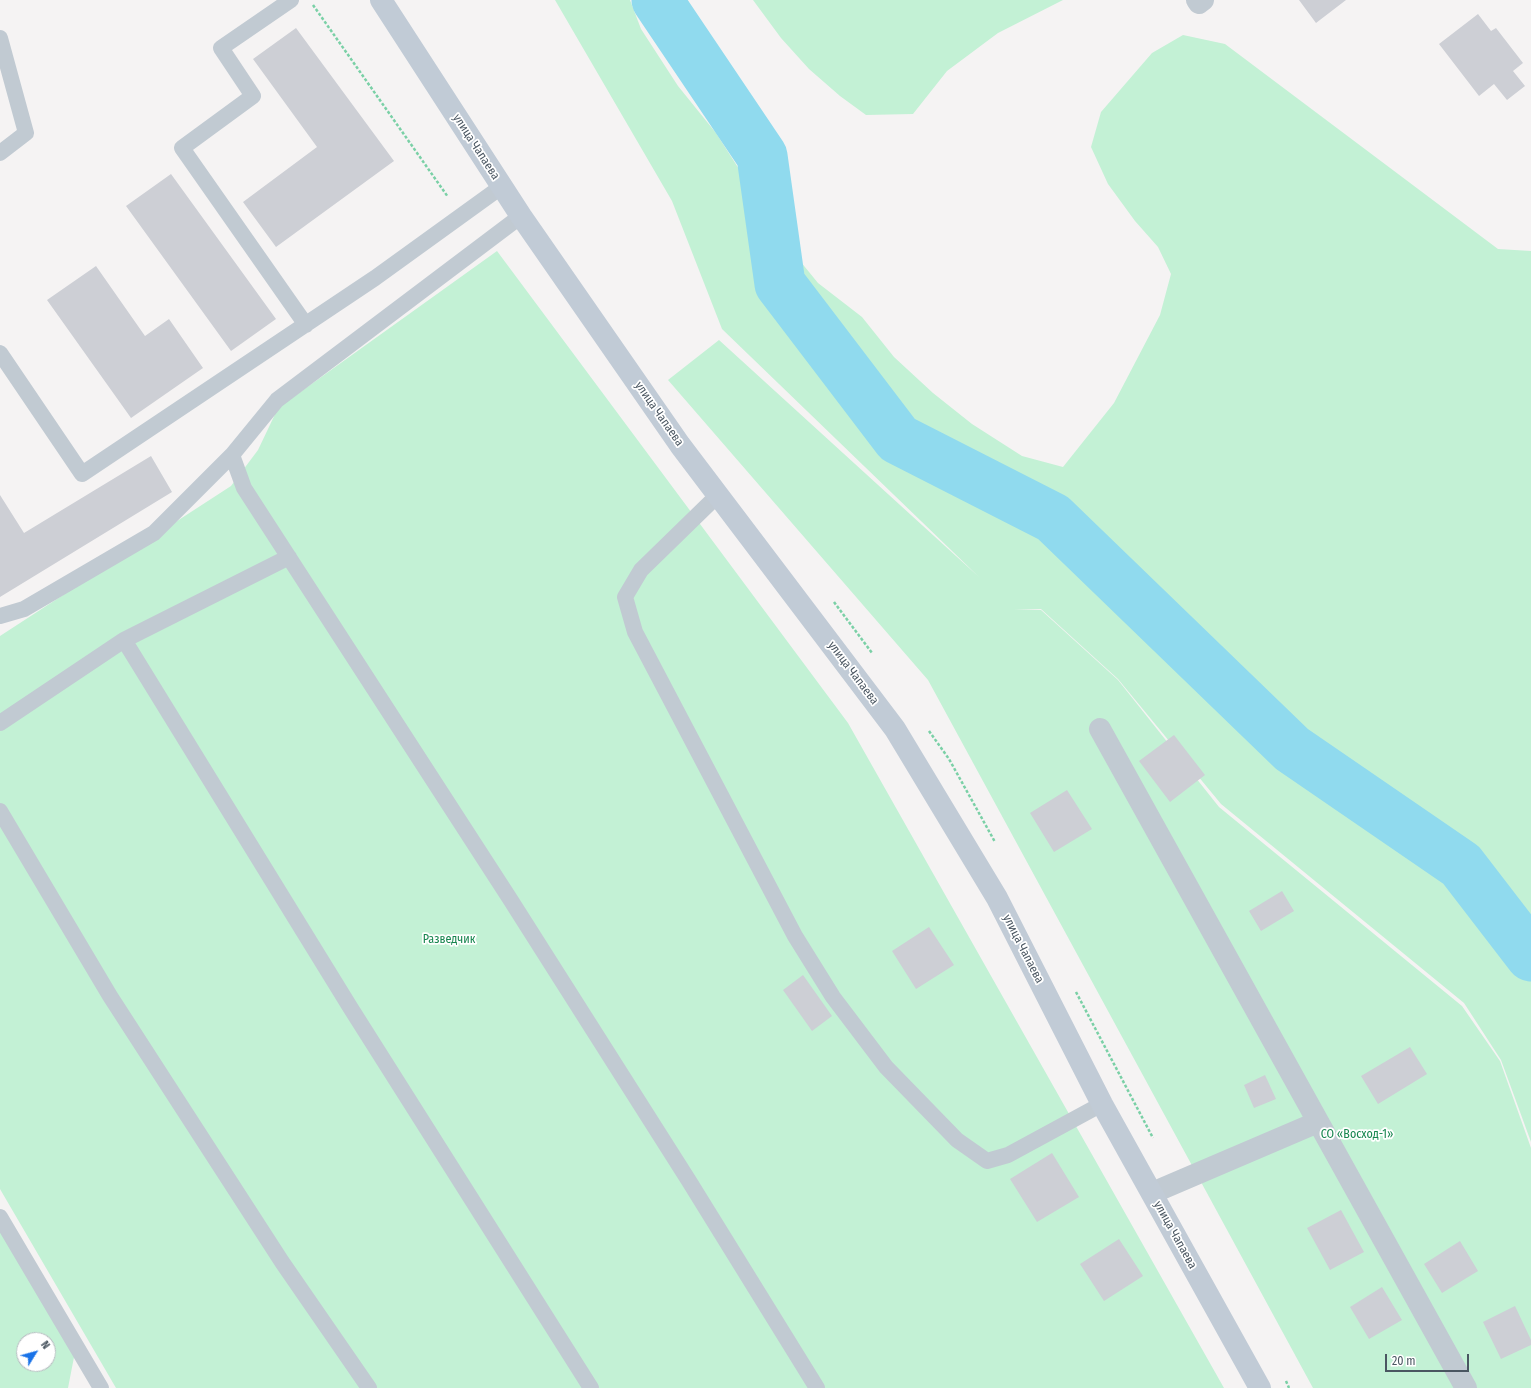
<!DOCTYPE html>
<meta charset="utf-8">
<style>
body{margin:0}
#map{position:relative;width:1531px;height:1388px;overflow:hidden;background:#f5f3f3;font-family:"Fira Sans Condensed",sans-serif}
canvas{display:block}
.north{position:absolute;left:16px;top:1332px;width:40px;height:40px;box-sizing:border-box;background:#fff;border:1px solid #b7bbc0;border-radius:50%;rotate:53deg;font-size:11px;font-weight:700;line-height:16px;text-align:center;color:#4a5661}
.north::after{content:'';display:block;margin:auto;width:14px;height:18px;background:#1a73e8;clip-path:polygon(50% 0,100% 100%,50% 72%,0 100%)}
.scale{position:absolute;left:1385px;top:1354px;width:84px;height:18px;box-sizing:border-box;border:2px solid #4a5661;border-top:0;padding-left:5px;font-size:12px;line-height:14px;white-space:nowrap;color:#4a5661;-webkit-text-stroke:3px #fff;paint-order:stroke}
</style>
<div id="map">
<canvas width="1531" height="1388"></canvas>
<div class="north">N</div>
<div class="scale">20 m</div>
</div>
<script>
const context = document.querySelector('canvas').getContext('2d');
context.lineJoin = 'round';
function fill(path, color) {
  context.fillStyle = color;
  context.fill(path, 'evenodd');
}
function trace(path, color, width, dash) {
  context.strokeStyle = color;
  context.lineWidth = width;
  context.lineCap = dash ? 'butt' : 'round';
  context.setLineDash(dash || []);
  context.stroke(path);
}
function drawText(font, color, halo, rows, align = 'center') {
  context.font = font + ' "Fira Sans Condensed",sans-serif';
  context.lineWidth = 3.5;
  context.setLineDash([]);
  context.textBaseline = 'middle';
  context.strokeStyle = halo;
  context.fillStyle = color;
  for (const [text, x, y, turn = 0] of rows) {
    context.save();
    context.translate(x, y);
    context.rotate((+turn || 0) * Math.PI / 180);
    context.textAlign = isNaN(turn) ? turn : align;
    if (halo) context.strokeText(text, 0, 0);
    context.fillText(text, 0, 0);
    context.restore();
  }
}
fill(new Path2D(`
 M555 0H630L641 29 678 86 716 133 760 202 778 234 818 283 862 317 894 357 933 393 972 424 1022 456 1063 467 1114 403 1160 315 1171 274 1158 247 1135 221 1108 184 1091 147 1101 112 1152 53 1183 35 1225 44 1498 249 1531 251V1142L1501 1060 1464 1003 1221 804 1118 679 1041 609 1014 610H1041L1118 680 1219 807 1462 1006 1500 1061 1531 1148V1388H1313L928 680 668 380 719 340 979 577 722 329 672 201Z
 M753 0H1063L998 33 947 71 913 114 866 115 840 96 809 69 781 38Z
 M497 251 848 723 1224 1388H116L0 1189V636L231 486 258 450 278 408Z
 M0 1231 75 1352 68 1388H0ZM24 1340H48V1364H24Z`), '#c3f1d5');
trace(new Path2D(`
 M657 0 762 156 780 284 898 439 1053 518 1292 749 1461 865 1531 956`), '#90daee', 51);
fill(new Path2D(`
 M1299 0H1346L1316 23Z
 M1478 14 1491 31 1496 28 1523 63 1513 71 1525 86 1507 100 1494 84 1479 96 1439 44Z
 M296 28 394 161 276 247 243 202 317 147 253 59Z
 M171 174 276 319 231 351 126 206Z
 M96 266 145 336 169 319 203 368 131 418 47 300Z
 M151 456 172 492 0 597V495L24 533Z
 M1174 735 1205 775 1170 802 1139 761Z
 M1067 790 1092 829 1054 852 1030 813Z
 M1282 891 1294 911 1261 931 1249 911Z
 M929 927 954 965 916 989 892 951Z
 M803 975 832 1016 812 1031 783 990Z
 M1410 1047 1427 1074 1378 1104 1361 1076Z
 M1265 1075 1276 1099 1254 1108 1244 1085Z
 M1052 1153 1079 1197 1037 1222 1010 1179Z
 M1341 1210 1364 1252 1330 1270 1307 1228Z
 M1119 1239 1143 1276 1104 1301 1080 1264Z
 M1460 1241 1478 1271 1442 1293 1424 1264Z
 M1382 1287 1402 1320 1369 1339 1350 1307Z
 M1515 1306 1531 1340V1345L1501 1359 1483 1322Z`), '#cdcfd5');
trace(new Path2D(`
 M313 5 448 197
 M834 602 872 653
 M929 731 949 759 995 842
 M1076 992 1153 1138
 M1286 1381 1289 1388`), '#7ad0a6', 2.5, [3, 2]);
trace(new Path2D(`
 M291 0 221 48 253 96 182 148 306 325
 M0 38 26 133 0 153
 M521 216 277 400 232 455 244 488 510 899 689 1181 817 1388
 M0 353 82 474 375 278 501 187
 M719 494 641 570 625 597 635 632 795 936 833 997 886 1067 957 1140 987 1161 1008 1155 1102 1104
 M0 616 24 609 154 533 232 455
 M124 640 350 1007 591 1388
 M0 723 124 640 289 557
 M0 811 110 996 282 1262 369 1388
 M0 1217 101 1388`), '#c1cad2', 16);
trace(new Path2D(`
 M1197 0 1199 3 1203 0
 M1100 729 1466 1388
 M1152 1193 1318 1122`), '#c1cad2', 22);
trace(new Path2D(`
 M381 0 521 216 680 445 895 729 997 898 1102 1104 1260 1388`), '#c1cbd6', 22);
drawText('12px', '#4a5661', '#fff', [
 ["улица Чапаева",476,147,57],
 ["улица Чапаева",659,414,55],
 ["улица Чапаева",853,673,53],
 ["улица Чапаева",1023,949,63],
 ["улица Чапаева",1175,1235,61]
]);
drawText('12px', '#17864f', '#fff', [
 ["Разведчик",449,940],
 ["СО «Восход-1»",1357,1135]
]);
</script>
